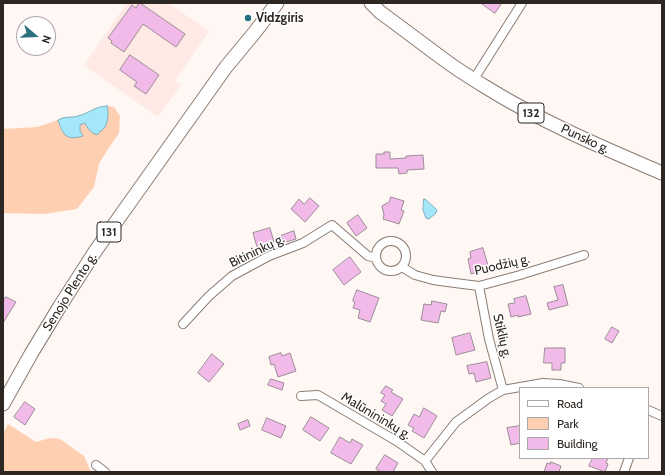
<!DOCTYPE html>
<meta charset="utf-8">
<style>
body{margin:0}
#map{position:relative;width:665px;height:475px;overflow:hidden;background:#fef7f3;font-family:Cabin,sans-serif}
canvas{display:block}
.frame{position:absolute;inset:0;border:4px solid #2d2723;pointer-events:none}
.legend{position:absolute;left:519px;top:387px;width:130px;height:72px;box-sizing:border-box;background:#fff;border:1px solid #aba9a7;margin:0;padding:5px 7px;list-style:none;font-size:12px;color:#2d2723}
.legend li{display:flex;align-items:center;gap:8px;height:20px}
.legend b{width:20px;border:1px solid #aba9a7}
.north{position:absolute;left:16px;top:16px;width:40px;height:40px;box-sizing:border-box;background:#fff;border:1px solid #aba9a7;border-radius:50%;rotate:109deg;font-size:11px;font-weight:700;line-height:16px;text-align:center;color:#2d2723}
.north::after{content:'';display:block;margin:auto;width:14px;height:18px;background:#2a6f7e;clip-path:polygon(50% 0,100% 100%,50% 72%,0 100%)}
</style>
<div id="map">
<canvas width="665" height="475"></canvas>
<div class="frame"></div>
<ul class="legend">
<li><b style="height:5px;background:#fff"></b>Road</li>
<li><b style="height:11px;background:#ffcfb1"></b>Park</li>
<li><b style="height:11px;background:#f2bae9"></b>Building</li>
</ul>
<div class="north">N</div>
</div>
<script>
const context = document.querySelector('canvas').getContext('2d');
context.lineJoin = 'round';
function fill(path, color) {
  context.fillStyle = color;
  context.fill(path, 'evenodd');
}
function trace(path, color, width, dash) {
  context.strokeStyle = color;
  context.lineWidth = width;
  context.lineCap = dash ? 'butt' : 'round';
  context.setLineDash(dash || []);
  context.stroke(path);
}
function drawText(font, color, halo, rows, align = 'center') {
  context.font = font + ' Cabin,sans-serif';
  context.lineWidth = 3;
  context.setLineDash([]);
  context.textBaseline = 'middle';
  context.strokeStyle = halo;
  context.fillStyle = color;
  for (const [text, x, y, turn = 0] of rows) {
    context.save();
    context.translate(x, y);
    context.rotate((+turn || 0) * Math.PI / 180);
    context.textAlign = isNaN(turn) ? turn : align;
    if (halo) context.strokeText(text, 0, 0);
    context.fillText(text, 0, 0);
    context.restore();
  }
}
fill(new Path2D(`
 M127 3H168L209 31 175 81 181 85 158 117 84 65Z`), '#fee9e4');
fill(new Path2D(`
 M107 106 114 107 120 116 119 133 108 149 99 164 94 187 77 209 44 214 3 213V129L37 127 58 120 62 132 83 136 80 131V124L85 123 87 128 105 127C107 120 110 113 107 106Z
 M8 424 36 442 50 438 60 439 84 456 91 472H3V434Z`), '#ffcfb1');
const water = new Path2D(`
 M107 106C109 112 108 122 105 127 103 130 99 132 97 135 90 132 88 129 85 123L80 125V131L83 136C66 141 63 135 58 120 65 116 71 118 78 116 90 113 93 107 107 106Z
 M424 199H425L437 210 436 213 429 219 426 218 423 210Z`);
fill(water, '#a4e6fa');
trace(water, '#80adba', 1);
const building = new Path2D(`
 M139 3H140L185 34 176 47 143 24 124 52 111 43 112 41 108 38 132 5 136 8Z
 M481 3H502L495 13Z
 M130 55 159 75 146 94 134 86 137 82 120 70Z
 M384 152H390V159L406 158V156L423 155 424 169 407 170V173L399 174 398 168H376V154H384Z
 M391 197 404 201 401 210 404 211 399 224 383 219 384 215 382 206 389 202Z
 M310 198 319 206 305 222 291 209 299 199 304 204Z
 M358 215 367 228 356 236 347 223Z
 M270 228 274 242 257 247 253 233Z
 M294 231 296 239 283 243 281 236Z
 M483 248 489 269 471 274 468 259 471 258 470 252Z
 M350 257 361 272 344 285 333 270Z
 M563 285 568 305 549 310 547 303 558 300 554 287Z
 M357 290 379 298 370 322 358 318 360 310 353 308 355 302 353 301Z
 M526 296 531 314 518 317V315L511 317 508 304 515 303 514 299Z
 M6 297 16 302 3 323V302Z
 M432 301 447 304 445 312 441 311 438 323 421 320 424 304 431 305Z
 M612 327 619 331 612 343 605 339Z
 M470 333 475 350 456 355 452 338Z
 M545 348H565V363H561V370H552V363H544Z
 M281 353 282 356 290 353 296 371 278 377 274 364 271 365 269 357Z
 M212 354 224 364 209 382 198 373Z
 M487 362 491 378 476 382 474 373 469 374 467 366Z
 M271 379 284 383 282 390 268 385Z
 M386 386 393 390 391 392 403 399 392 416 382 410 386 404 381 401 385 395 381 393Z
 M25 402 35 409 25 425 14 417Z
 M424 408 437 416 424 438 412 431 414 428 408 425 414 414 419 417Z
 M311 417 329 428 320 441 303 430Z
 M267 418 286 426 281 438 262 430Z
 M248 420 250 426 240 430 238 424Z
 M520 426V443L511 445 507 428Z
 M340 437 350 443 352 439 363 445 351 464 331 453Z
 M385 455 398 463 393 472H381L376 469Z
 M593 458H608L606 463 608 464 605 472 589 466Z
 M551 462 561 466 559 472H544L547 463 550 464Z`);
fill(building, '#f2bae9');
trace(building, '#9b8d98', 1);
const minor = new Path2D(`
 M474 79 522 3
 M376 256a15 15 0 1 1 30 0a15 15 0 1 1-30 0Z
 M402 267 415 275 433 280 455 283 479 286 520 275 584 255
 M479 286 489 339 503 390
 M183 324 209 296 232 276 269 256 303 243 332 225 368 256 376 258
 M301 396 318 395 398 442 425 461 432 472
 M648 410 662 416
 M425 461 456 422 489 398 503 390 543 383 559 384 579 388
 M96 465 105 472
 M624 472 629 458`);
const primary = new Path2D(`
 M371 3 380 12C402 28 424 45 446 61 458 70 471 78 484 86 540 121 601 147 662 173
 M3 404 31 354 60 306 96 250 226 67 255 32 277 3`);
trace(minor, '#8b7c73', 10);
trace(primary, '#8b7c73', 15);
trace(minor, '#fff', 8);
trace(primary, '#fff', 13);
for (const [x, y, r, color] of [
 [248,18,4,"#2a6f7e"]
]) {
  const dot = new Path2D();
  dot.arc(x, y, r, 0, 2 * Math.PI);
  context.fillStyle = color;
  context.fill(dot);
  trace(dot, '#fff', 1.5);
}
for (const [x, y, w] of [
 [531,113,26],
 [109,232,24]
]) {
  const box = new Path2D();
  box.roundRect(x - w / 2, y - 10, w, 20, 3);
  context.fillStyle = '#fff';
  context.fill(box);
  trace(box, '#2d2723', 1);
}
drawText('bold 12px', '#2d2723', null, [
 ["132",531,113],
 ["131",109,232]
]);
drawText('bold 13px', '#2d2723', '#fff', [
 ["Vidzgiris",256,18]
], 'left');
drawText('13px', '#2d2723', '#fff', [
 ["Punsko g.",585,139,25],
 ["Bitininkų g.",257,251,-26],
 ["Puodžių g.",502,265,-13],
 ["Senojo Plento g.",70,292,-58],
 ["Stiklių g.",502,336,77],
 ["Malūnininkų g.",376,416,31]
]);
</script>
